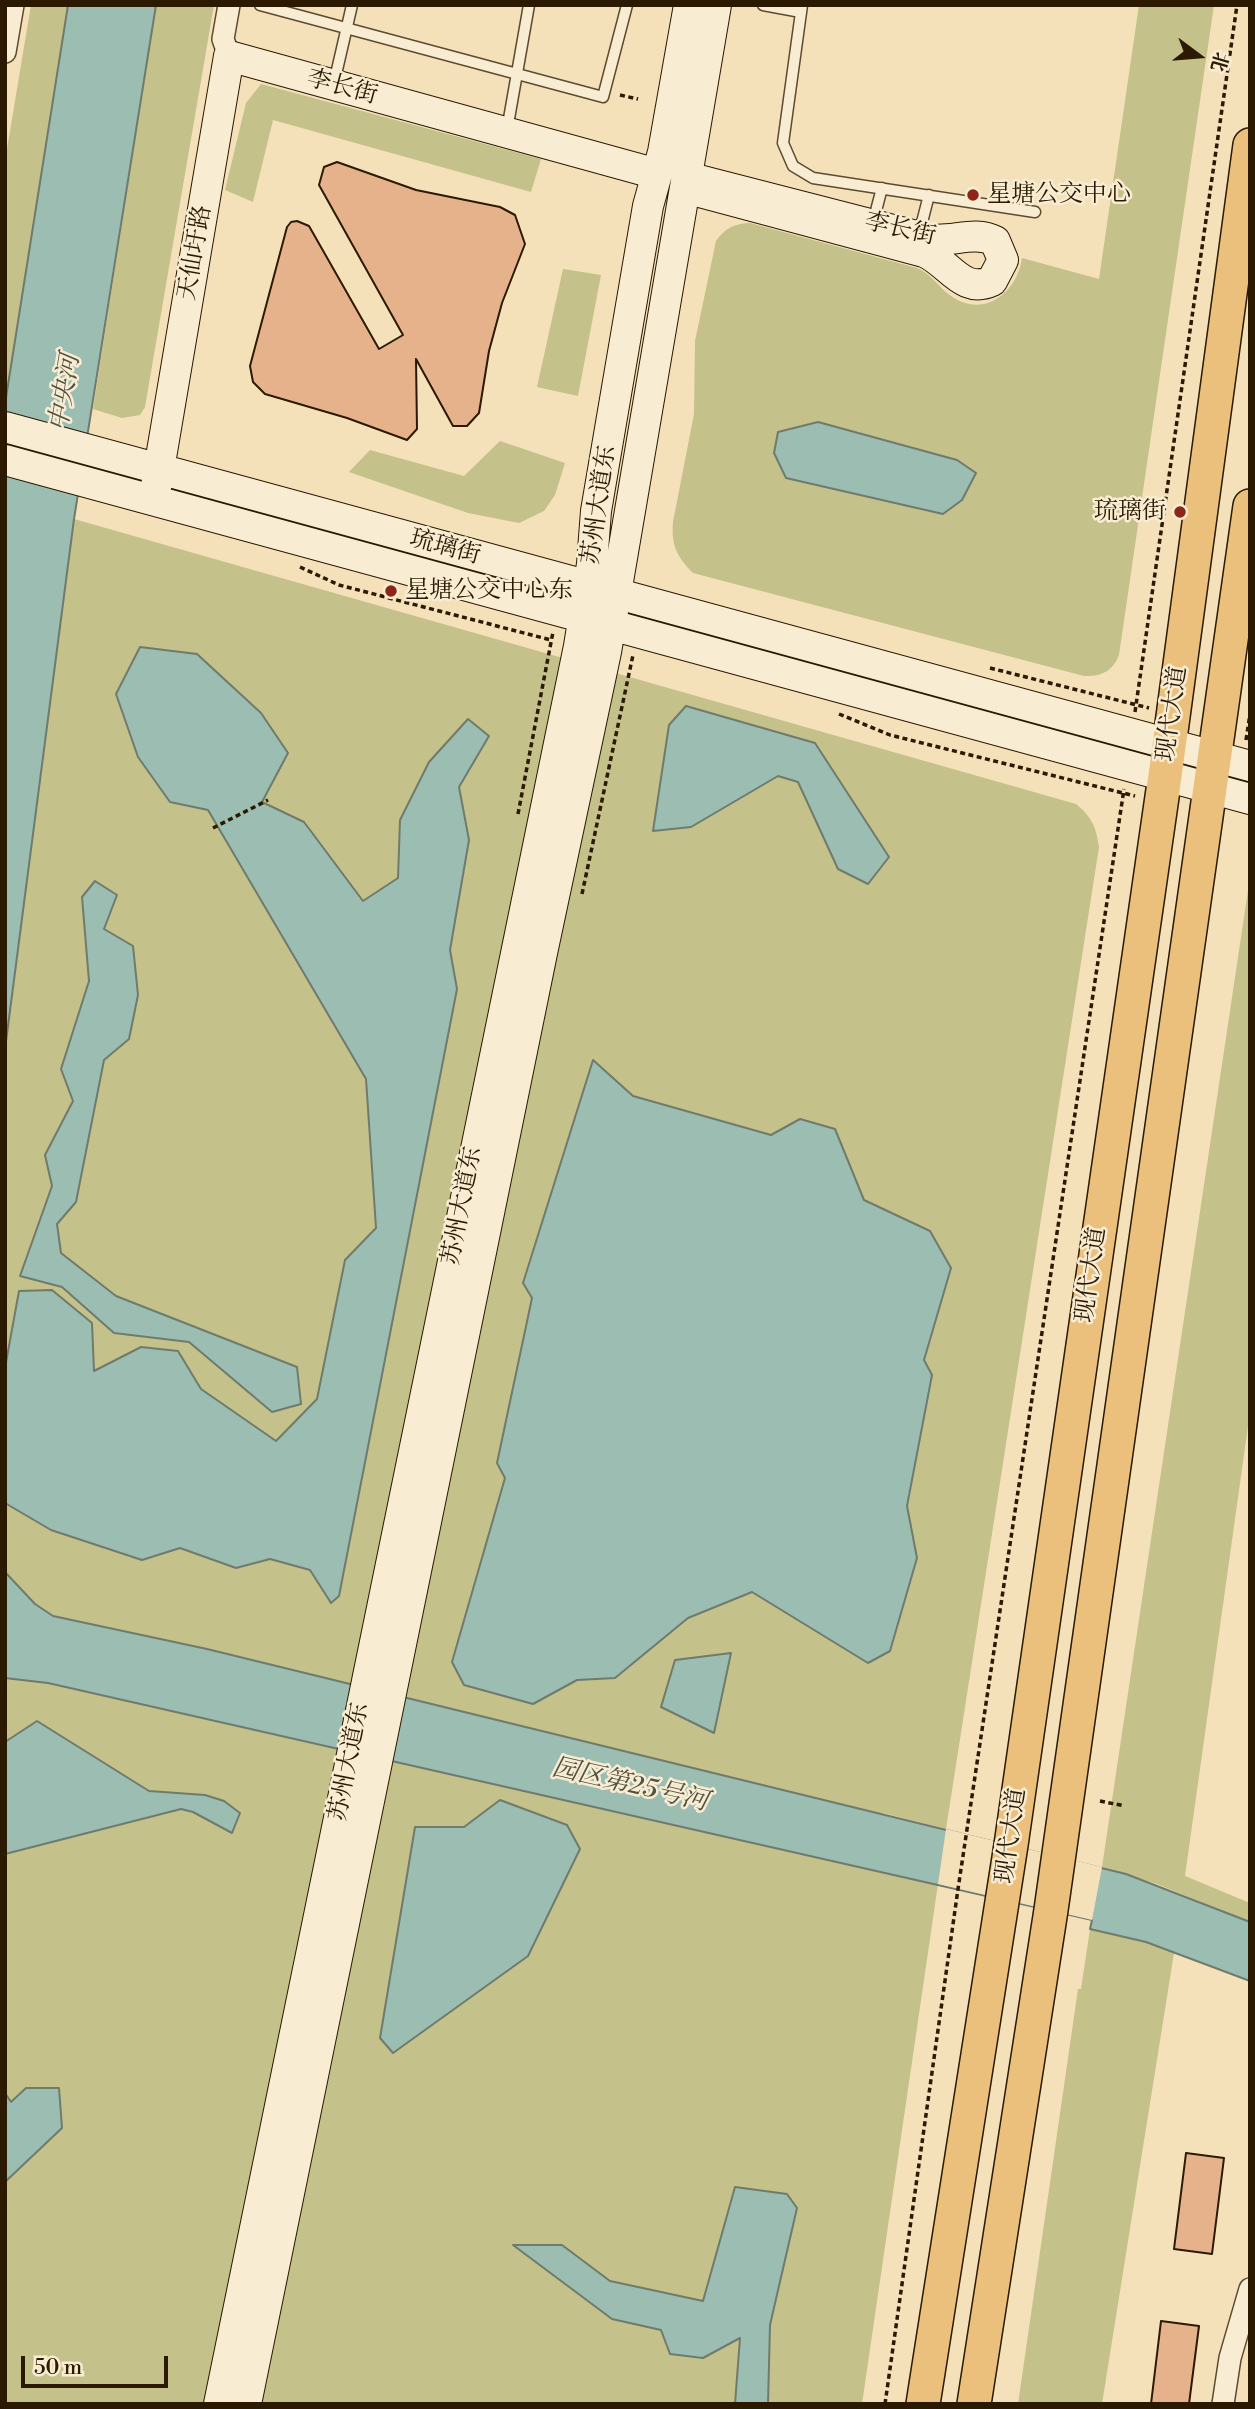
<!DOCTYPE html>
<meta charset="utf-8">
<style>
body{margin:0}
#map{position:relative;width:1255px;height:2409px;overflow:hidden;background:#f4e1b9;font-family:"Libre Bodoni","Noto Serif SC",serif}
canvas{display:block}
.frame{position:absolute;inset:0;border:7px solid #2b1902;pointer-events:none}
.north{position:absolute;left:1164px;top:21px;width:70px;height:70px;-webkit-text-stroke:5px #f8ecd2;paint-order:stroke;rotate:106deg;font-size:19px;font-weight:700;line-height:28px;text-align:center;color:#2b1902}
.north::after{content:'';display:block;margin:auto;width:24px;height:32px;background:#2b1902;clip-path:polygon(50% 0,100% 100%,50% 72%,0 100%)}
.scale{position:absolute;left:21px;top:2356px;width:147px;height:32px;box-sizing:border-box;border:4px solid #2b1902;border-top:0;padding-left:9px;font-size:21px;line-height:24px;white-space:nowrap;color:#2b1902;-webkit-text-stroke:5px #f8ecd2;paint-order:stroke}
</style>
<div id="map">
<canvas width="1255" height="2409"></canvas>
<div class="frame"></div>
<div class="north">北</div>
<div class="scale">50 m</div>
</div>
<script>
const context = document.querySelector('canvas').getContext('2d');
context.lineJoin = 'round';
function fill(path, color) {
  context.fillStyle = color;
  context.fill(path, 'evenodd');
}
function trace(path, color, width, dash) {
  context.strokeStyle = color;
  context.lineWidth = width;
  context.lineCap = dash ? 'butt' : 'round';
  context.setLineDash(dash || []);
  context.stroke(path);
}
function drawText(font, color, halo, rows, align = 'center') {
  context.font = font + ' "Libre Bodoni","Noto Serif SC",serif';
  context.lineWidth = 5;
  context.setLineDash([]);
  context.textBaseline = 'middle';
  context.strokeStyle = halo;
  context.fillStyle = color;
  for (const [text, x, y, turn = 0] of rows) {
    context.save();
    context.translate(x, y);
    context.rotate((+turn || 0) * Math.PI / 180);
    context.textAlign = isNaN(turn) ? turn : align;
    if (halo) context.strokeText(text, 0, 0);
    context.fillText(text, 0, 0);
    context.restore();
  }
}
fill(new Path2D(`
 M31 5H68L8 387 5 386V161Z
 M156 5H214L145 407 140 415 122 418 93 409Z
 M1139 5H1214L1119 655C1113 671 1101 677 1084 676L693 573C677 557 671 545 673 522L694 414 695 341 716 241C724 229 735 223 750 223L917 268C933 275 937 286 951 296 984 319 1017 293 1022 258L1099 279Z
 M261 84 541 159 531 192 273 120 253 202 225 190 246 103Z
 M563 269 601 275 578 396 537 387Z
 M500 441 565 463 555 495 544 511 519 523 468 513 349 472 370 450 464 476Z
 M74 519 1076 804C1092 817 1096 827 1099 847L946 1829 883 1813 874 1870 938 1884 862 2404H5V1049Z
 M1250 877V1412L1185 1876 1250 1903V1922L1157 1884 1102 1867Z
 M1090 1929 1146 1942 1174 1953 1102 2404H1018L1078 1989H1081Z`), '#c4c18a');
const water = new Path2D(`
 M68 5H156L74 519 5 1049V404Z
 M818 422 957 460 976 473 962 500 943 514 786 478 774 453 778 432Z
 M140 647 197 654 261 713 288 753 262 802 304 822 363 901 398 878 400 820 429 762 468 719 489 736 459 787 469 840 450 950 457 989 339 1596 331 1603 310 1570 270 1559 236 1568 180 1548 142 1560 51 1530 5 1503V1368L19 1291 52 1290 92 1323 94 1371 141 1347 178 1351 201 1389 276 1441 317 1399 345 1260 376 1228 366 1079 208 810 170 802 138 757 116 694Z
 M686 706 815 743 889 857 868 884 838 869 798 782 778 776 691 827 653 831 669 725Z
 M95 881 117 895 104 929 133 946 138 995 129 1039 104 1060 76 1202 57 1224 61 1253 116 1296 297 1367 301 1404 272 1412 189 1342 114 1333 62 1287 20 1276 52 1186 45 1155 73 1101 61 1069 89 981 82 897Z
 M593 1060 633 1096 771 1135 800 1119 835 1129 864 1200 930 1231 951 1268 924 1360 932 1375 907 1506 917 1558 890 1651 868 1663 752 1592 688 1618 615 1678 577 1680 533 1704 464 1685 452 1662 505 1478 497 1463 532 1298 523 1283Z
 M5 1572 35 1604 53 1616 207 1649 1126 1874 1250 1922V1981L1146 1942 1090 1929 1092 1920 48 1683 5 1678Z
 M731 1653 714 1733 661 1707 675 1660Z
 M37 1721 149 1791 205 1795 224 1801 240 1813 232 1833 193 1812 181 1809 5 1854V1742Z
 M500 1800 567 1825 580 1849 528 1956 393 2053 380 2038 415 1827H464Z
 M26 2088H59L62 2128 5 2182V2093L11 2102Z
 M735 2187 787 2194 797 2208 770 2325 768 2404H735L740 2338 703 2358 670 2354 661 2330 612 2319 513 2245H562L610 2281 703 2301Z`);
fill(water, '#9cbdb2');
trace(water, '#6f7b6c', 2);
fill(new Path2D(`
 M946 1829 1102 1867 1092 1920 938 1884Z`), '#f4e1b9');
const building = new Path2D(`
 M337 162 416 190 500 207 515 215 525 244 502 303 489 351 479 413 467 426H453L416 359 417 429 407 440 347 418 265 394 253 382 250 366 287 227 291 222 297 221 309 226 379 349 403 335 319 185 324 167Z
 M1186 2153 1224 2158 1212 2254 1174 2249Z
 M1161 2321 1199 2326 1189 2404H1151Z`);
fill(building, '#e6b28c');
trace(building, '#2b1902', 2);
const lane = new Path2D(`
 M260 5 603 97 627 5
 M763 5 801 12
 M802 5 783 143 793 166 813 178 1035 212
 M334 83 352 5
 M507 130 529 5
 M873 222 882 188
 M919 234 929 195`);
const street = new Path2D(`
 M229 5 223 39 229 56
 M5 52 13 5
 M1223 2404 1230 2358 1250 2289`);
const secondary = new Path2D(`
 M685 188 924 252C949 262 962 295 992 281L1003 260 995 241C974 230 952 243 928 239L687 177
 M5 427 1250 766
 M5 460 1250 799
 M156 487 229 56 657 174
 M219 2404 579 646 592 564 596 511 648 206 663 152 689 5
 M246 2404 542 953 606 652 716 5`);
const primary = new Path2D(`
 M923 2404 1011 1845 1165 776 1250 145
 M974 2404 1051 1910 1250 506`);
trace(lane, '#5d4b30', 13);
trace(street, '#5d4b30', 24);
trace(secondary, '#2b1902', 32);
trace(primary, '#2b1902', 36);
trace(new Path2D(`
 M620 95 638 99
 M300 567 339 585 551 640
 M990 668 1149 708
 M1135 712 1237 5
 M839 714 890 735 1135 796
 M1246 740 1250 714
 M518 814 553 632
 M213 828 268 800
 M582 894 633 655
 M1100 1801 1125 1806
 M885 2404 958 1889 1124 789`), '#2b1902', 3.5, [5, 3.5]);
trace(lane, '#f8ecd2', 10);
trace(street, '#f8ecd2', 21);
trace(secondary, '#f8ecd2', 30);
trace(primary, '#eac07c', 33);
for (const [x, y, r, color] of [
 [973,195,7,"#8f2418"],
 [1180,512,7,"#8f2418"],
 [391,591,7,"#8f2418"]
]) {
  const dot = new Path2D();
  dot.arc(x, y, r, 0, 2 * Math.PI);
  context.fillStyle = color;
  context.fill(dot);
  trace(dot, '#f8ecd2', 2.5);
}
drawText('24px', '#2b1902', '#f8ecd2', [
 ["李长街",342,88,15],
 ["李长街",900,230,13],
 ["天仙圩路",196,253,-80],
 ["苏州大道东",600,505,-82],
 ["琉璃街",445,548,15],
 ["现代大道",1173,714,-82],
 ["苏州大道东",463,1206,-79],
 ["现代大道",1092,1275,-82],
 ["苏州大道东",350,1762,-79],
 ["现代大道",1012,1836,-82]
]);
drawText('24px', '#2b1902', '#f8ecd2', [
 ["星塘公交中心",987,195],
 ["琉璃街",1166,512,"right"],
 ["星塘公交中心东",405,591]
], 'left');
drawText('italic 26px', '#535240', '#f8ecd2', [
 ["中央河",66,393,-81],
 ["园区第25号河",630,1786,13]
]);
</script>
